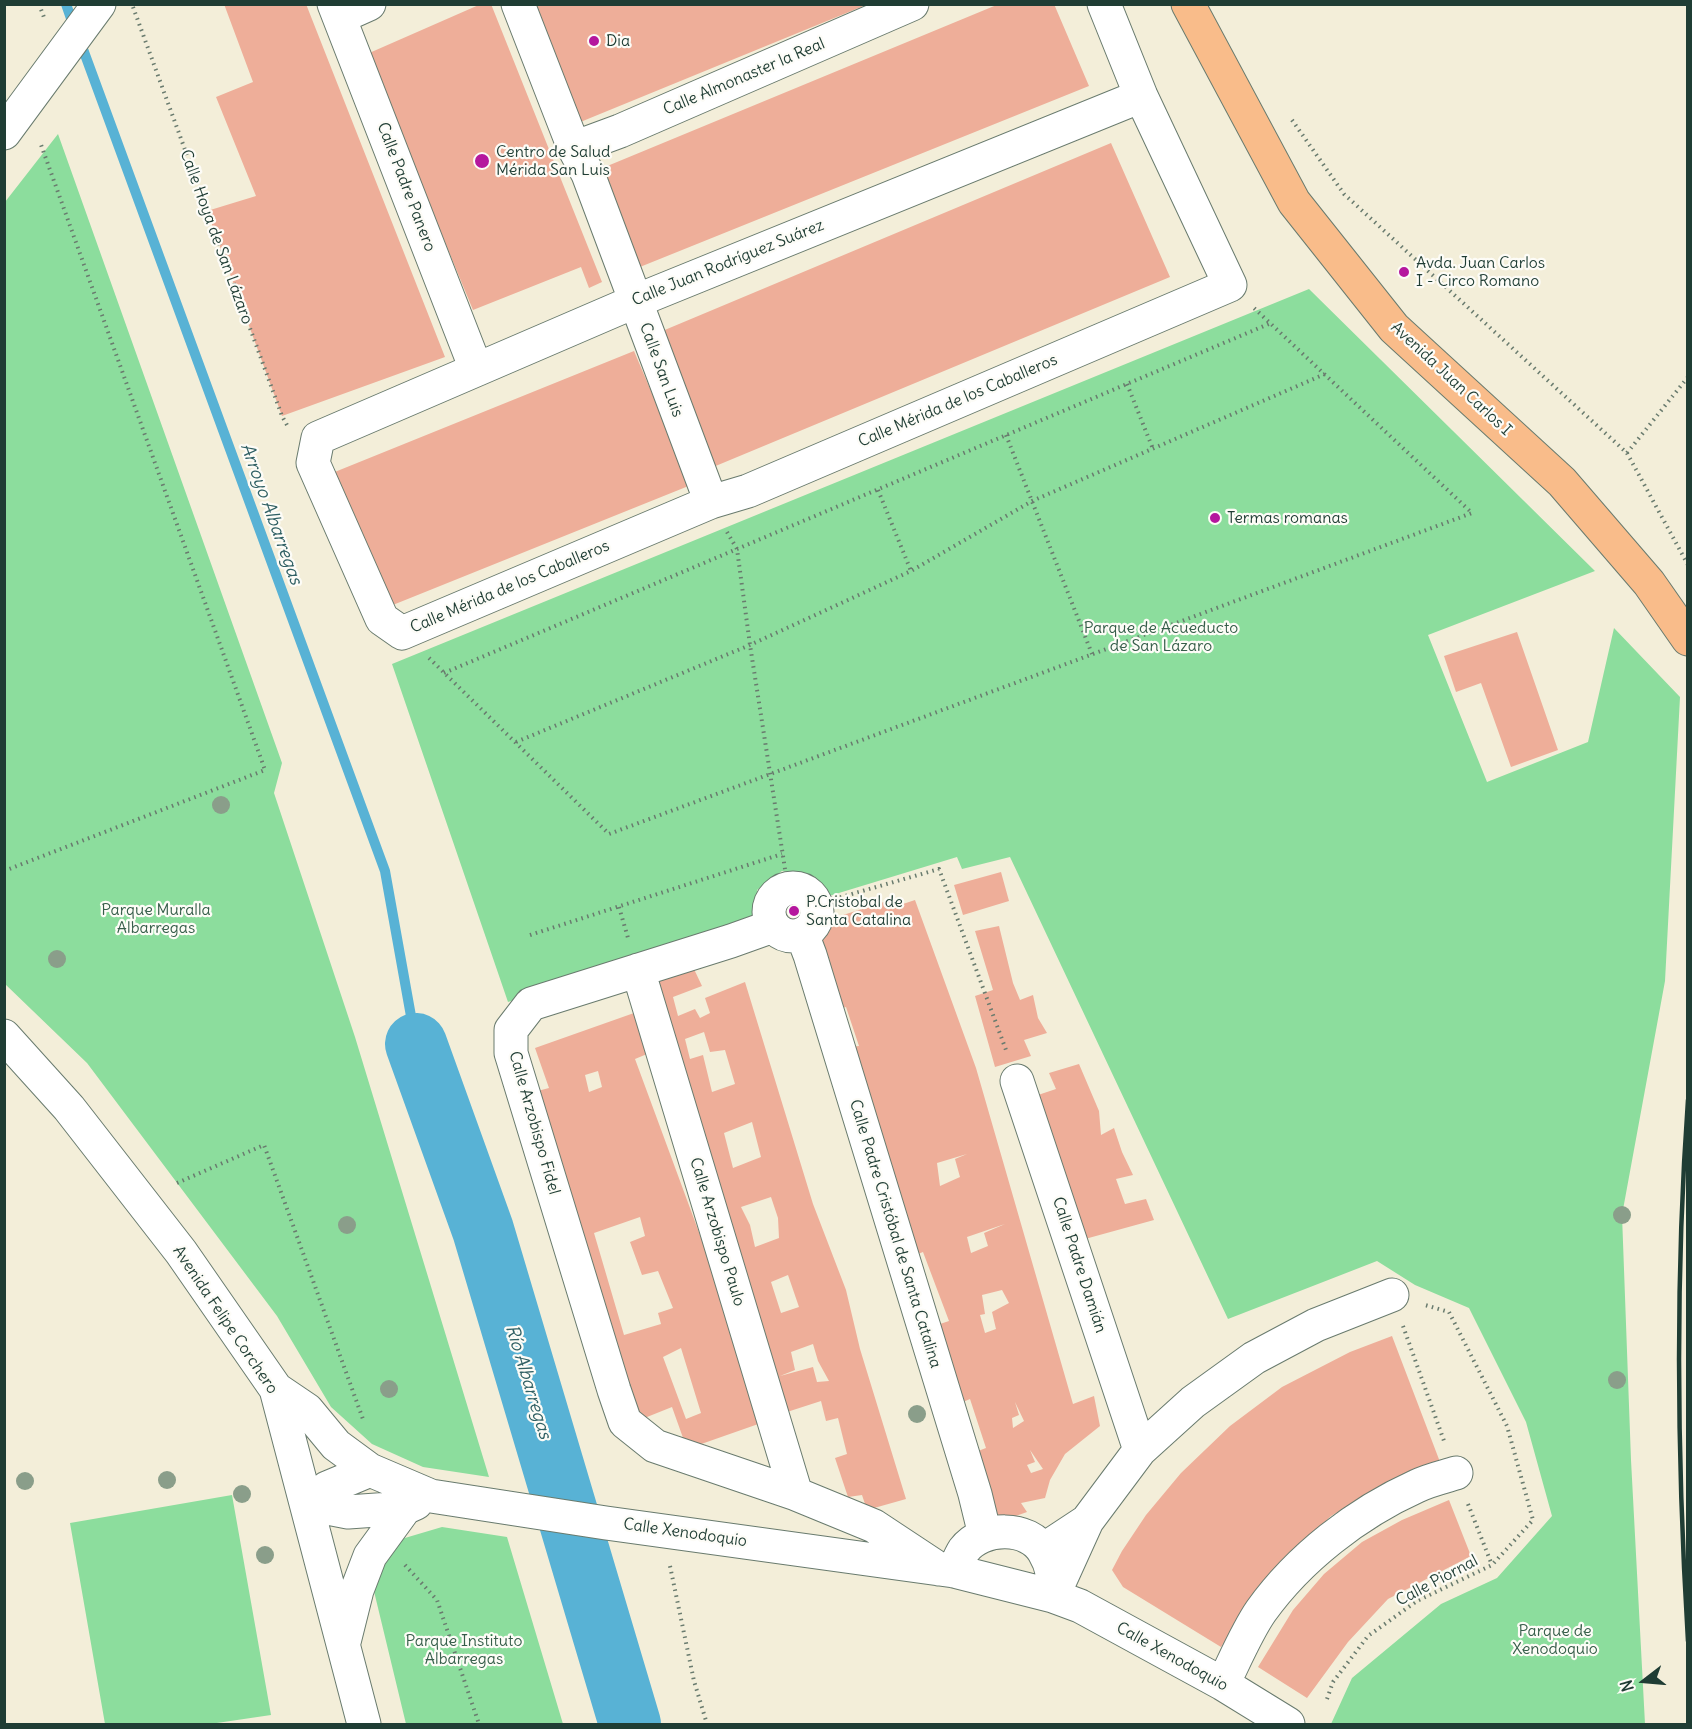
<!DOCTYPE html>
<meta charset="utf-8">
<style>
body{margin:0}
#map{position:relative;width:1692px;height:1729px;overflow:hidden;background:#f3eed9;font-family:Delius,sans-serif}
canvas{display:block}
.frame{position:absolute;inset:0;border:6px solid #1f3d34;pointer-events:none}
.north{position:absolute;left:1614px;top:1651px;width:60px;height:60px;-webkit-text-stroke:4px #fdfcf7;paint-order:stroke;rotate:254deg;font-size:16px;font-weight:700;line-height:24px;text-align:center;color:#1f3d34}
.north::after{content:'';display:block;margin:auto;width:21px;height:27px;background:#1f3d34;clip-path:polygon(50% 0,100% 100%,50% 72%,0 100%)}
</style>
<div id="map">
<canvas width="1692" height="1729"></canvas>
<div class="frame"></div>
<div class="north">N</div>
</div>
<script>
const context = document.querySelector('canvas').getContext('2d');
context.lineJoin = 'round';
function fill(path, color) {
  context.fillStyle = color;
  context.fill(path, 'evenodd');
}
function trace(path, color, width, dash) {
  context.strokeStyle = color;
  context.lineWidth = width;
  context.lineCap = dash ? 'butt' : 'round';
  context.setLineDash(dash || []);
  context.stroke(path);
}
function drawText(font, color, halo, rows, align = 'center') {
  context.font = font + ' Delius,sans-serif';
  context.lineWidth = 4.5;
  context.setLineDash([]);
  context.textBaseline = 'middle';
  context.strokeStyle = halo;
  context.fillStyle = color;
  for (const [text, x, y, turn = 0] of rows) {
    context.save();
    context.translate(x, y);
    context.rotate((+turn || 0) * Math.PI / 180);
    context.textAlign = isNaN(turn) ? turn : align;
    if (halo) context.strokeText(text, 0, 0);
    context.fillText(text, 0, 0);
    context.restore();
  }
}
fill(new Path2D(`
 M58 134 282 763 274 793 355 1037 489 1477 423 1467 372 1444 331 1407 277 1316 87 1063 5 984V202Z
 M1309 289 1595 571 1428 635 1487 782 1588 742 1614 628 1680 697 1665 981 1622 1215 1631 1460 1645 1724H1331L1352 1678 1441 1604 1497 1578 1552 1516 1526 1422 1469 1308 1415 1285 1377 1261 1228 1319 1010 857 962 869 957 857 829 896 814 876 782 871 757 890 758 919 508 1002 392 664Z
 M232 1495 271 1715 210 1724H105L70 1523Z
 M442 1527 507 1537 563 1724H406L372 1583 388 1543Z`), '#8cdd9d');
trace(new Path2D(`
 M66 4 74 27
 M80 41 385 871 416 1044`), '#58b2d5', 10);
trace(new Path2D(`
 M416 1044 483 1230 630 1724`), '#58b2d5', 62);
fill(new Path2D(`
 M224 4H306L445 357 282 416 207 211 256 196 216 97 253 82Z
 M481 4H491L602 282 589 288 581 267 473 310 367 54Z
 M529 4H866V5L578 123Z
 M999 4H1054L1089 86 625 273 588 174Z
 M1111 143 1170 277 706 470 648 337Z
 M634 351 691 485 363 617 310 482Z
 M1517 632 1558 750 1511 767 1481 683 1456 692 1444 656Z
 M1001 872 1009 901 963 915 954 885Z
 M890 900 897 906 915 900 976 1068 1073 1404 1094 1396 1100 1426 1065 1454 1050 1480 1045 1498 1021 1503 1027 1512 999 1522 978 1451 986 1448 970 1399 963 1402 940 1324 949 1321 923 1252 910 1257 849 1047 859 1046 846 1007 839 1009 818 935 840 916ZM967 1154 955 1159 960 1177 940 1186 937 1163ZM1005 1224 984 1233 988 1246 971 1253 967 1237ZM1002 1290 1009 1303 992 1312 996 1329 985 1333 980 1315 985 1314 982 1295ZM1015 1402 1024 1421 1013 1428 1012 1418 1019 1415ZM1030 1450 1043 1469 1031 1473 1027 1465 1035 1462Z
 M999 926 1013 983 1020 1000 1033 995 1038 1018 1047 1033 1024 1040 1031 1056 995 1067 975 996 993 990 975 931Z
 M693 967 702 986 673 997 678 1016 695 1009 700 1018 710 1013 705 998 745 982 813 1204 846 1290 860 1349 906 1499 867 1510 862 1495 848 1497 835 1458 847 1454 838 1418 826 1421 821 1401 787 1412 652 979ZM704 1032 710 1052 725 1050 735 1084 712 1092 703 1055 690 1059 685 1039ZM752 1122 761 1157 733 1168 724 1133ZM771 1197 778 1218 779 1238 755 1247 750 1225 741 1207ZM788 1275 799 1307 781 1313 771 1282ZM813 1344 818 1361 829 1381 817 1382 813 1367 780 1376 795 1370 791 1352Z
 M634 1013 647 1054 635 1059 742 1349 764 1422 687 1449 672 1407 637 1421 530 1093 549 1088 535 1048ZM598 1071 602 1087 589 1092 585 1075ZM640 1217 645 1236 630 1242 642 1275 658 1271 673 1308 658 1313 661 1324 624 1335 594 1233ZM681 1348 701 1413 686 1419 663 1357Z
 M1079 1064 1099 1111 1101 1135 1114 1128 1122 1152 1133 1175 1116 1179 1125 1204 1146 1199 1154 1220 1085 1239 1038 1095 1056 1089 1049 1073Z
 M1392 1336 1440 1462 1369 1493 1331 1516 1272 1571 1221 1647 1123 1587 1112 1570 1122 1551 1146 1515 1181 1473 1230 1426 1282 1387 1350 1352Z
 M1449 1500 1471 1556 1388 1599 1348 1642 1307 1698 1258 1667 1293 1610 1324 1574 1362 1542 1402 1520Z`), '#eeae99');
const minor = new Path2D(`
 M334 4 476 369
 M518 4 574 148 588 174 711 502
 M1104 4 1141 96 1230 285 748 491 711 502 402 633 382 619 313 463 318 438 636 301 1141 96
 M340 17 369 4
 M4 133 99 4
 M574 148 620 131 912 4
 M769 912a24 24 0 1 1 48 0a24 24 0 1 1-48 0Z
 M773 926 731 941 531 1004 511 1030V1053L614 1390 625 1422 655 1446 796 1494 874 1526 939 1569
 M802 934 810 955 975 1494 985 1535
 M638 970 796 1494
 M4 1036 69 1108 181 1252 276 1389 364 1724
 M1017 1081 1140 1450
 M276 1389 307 1410 336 1445 370 1470
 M307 1504 327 1488 370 1470 431 1496 606 1523 954 1571 1053 1596 1080 1606 1223 1684 1288 1724
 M307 1504 348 1512 405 1508 416 1503
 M1087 1521 1140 1450 1193 1402 1254 1358 1316 1325 1392 1295
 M1043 1550 1087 1521 1053 1596
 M954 1571C957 1564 960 1556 964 1550 982 1526 1029 1525 1044 1552 1053 1567 1054 1579 1053 1596
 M344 1642 357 1590 370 1556 405 1508
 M1223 1684C1234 1662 1247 1631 1261 1611 1299 1558 1357 1513 1417 1486 1429 1480 1443 1477 1456 1473`);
const major = new Path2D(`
 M1188 4 1294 202 1394 328 1562 482 1649 583 1688 639`);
trace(minor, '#697b6e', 35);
trace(major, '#697b6e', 35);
trace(new Path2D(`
 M39 4 45 20
 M133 7 282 416 287 425
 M1292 120 1344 194 1627 453 1688 565
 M1127 384 1153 449
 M1006 435 1092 654
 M1627 453 1688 377
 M878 490 911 571
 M727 532 737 549 750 645 788 888
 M429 658 609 834 1472 513 1254 308
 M444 673 1271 323
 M516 742 750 645 911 571 1032 501 1325 374
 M4 871 265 770 40 142
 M817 904 939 869 1006 1050
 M619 907 628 938
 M530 935 782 854
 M177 1183 264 1145 364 1422
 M1403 1326 1444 1441
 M1468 1504 1492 1565
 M405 1565 437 1600 479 1724
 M670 1566 694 1681 707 1724
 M1327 1699 1333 1682 1368 1636 1417 1601 1492 1565 1533 1520 1507 1426 1449 1312 1425 1305`), '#697b6e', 4, [1.5, 4.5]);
trace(minor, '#fff', 33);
trace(major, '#f9bc8a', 33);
trace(new Path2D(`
 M1688 1100C1675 1280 1677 1461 1688 1641`), '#1f3d34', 4.5);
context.fillStyle = '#8a9e8a';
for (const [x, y] of [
 [221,805],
 [57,959],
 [1622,1215],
 [347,1225],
 [1617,1380],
 [389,1389],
 [917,1414],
 [167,1480],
 [25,1481],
 [242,1494],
 [265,1555]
]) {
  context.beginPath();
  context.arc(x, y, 9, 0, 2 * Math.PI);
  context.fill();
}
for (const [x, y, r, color] of [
 [594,41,6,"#b5179e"],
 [482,161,8,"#b5179e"],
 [1404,272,6,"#b5179e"],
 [1215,518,6,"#b5179e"],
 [794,911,6,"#b5179e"]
]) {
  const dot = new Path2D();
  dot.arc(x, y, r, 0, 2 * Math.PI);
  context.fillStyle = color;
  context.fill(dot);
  trace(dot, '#fdfcf7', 2);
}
drawText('16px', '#1f3d34', '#fdfcf7', [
 ["Dia",606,41],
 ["Centro de Salud",496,152],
 ["Mérida San Luis",496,170],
 ["Avda. Juan Carlos",1416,263],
 ["I - Circo Romano",1416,281],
 ["Termas romanas",1227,518],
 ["P.Cristobal de",806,902],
 ["Santa Catalina",806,920]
], 'left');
drawText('16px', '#1f3d34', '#fdfcf7', [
 ["Calle Almonaster la Real",744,77,-23],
 ["Calle Padre Panero",406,187,69],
 ["Calle Hoya de San Lázaro",216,237,70],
 ["Calle Juan Rodríguez Suárez",728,263,-22],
 ["Calle San Luis",661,370,70],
 ["Avenida Juan Carlos I",1451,379,43],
 ["Calle Mérida de los Caballeros",958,401,-23],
 ["Calle Mérida de los Caballeros",510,587,-23],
 ["Calle Arzobispo Fidel",534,1123,74],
 ["Calle Arzobispo Paulo",717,1232,73],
 ["Calle Padre Cristóbal de Santa Catalina",895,1234,73],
 ["Calle Padre Damián",1079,1265,72],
 ["Avenida Felipe Corchero",225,1320,56],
 ["Calle Xenodoquio",685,1533,8],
 ["Calle Piornal",1437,1581,-28],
 ["Calle Xenodoquio",1172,1657,29]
]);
drawText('16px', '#355d49', '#fdfcf7', [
 ["Parque de Acueducto",1161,628],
 ["de San Lázaro",1161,646],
 ["Parque Muralla",156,910],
 ["Albarregas",156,928],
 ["Parque de",1555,1631],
 ["Xenodoquio",1555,1649],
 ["Parque Instituto",464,1641],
 ["Albarregas",464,1659]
]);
drawText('italic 18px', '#306064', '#fdfcf7', [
 ["Arroyo Albarregas",271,514,70],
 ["Río Albarregas",528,1382,73]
]);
</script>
